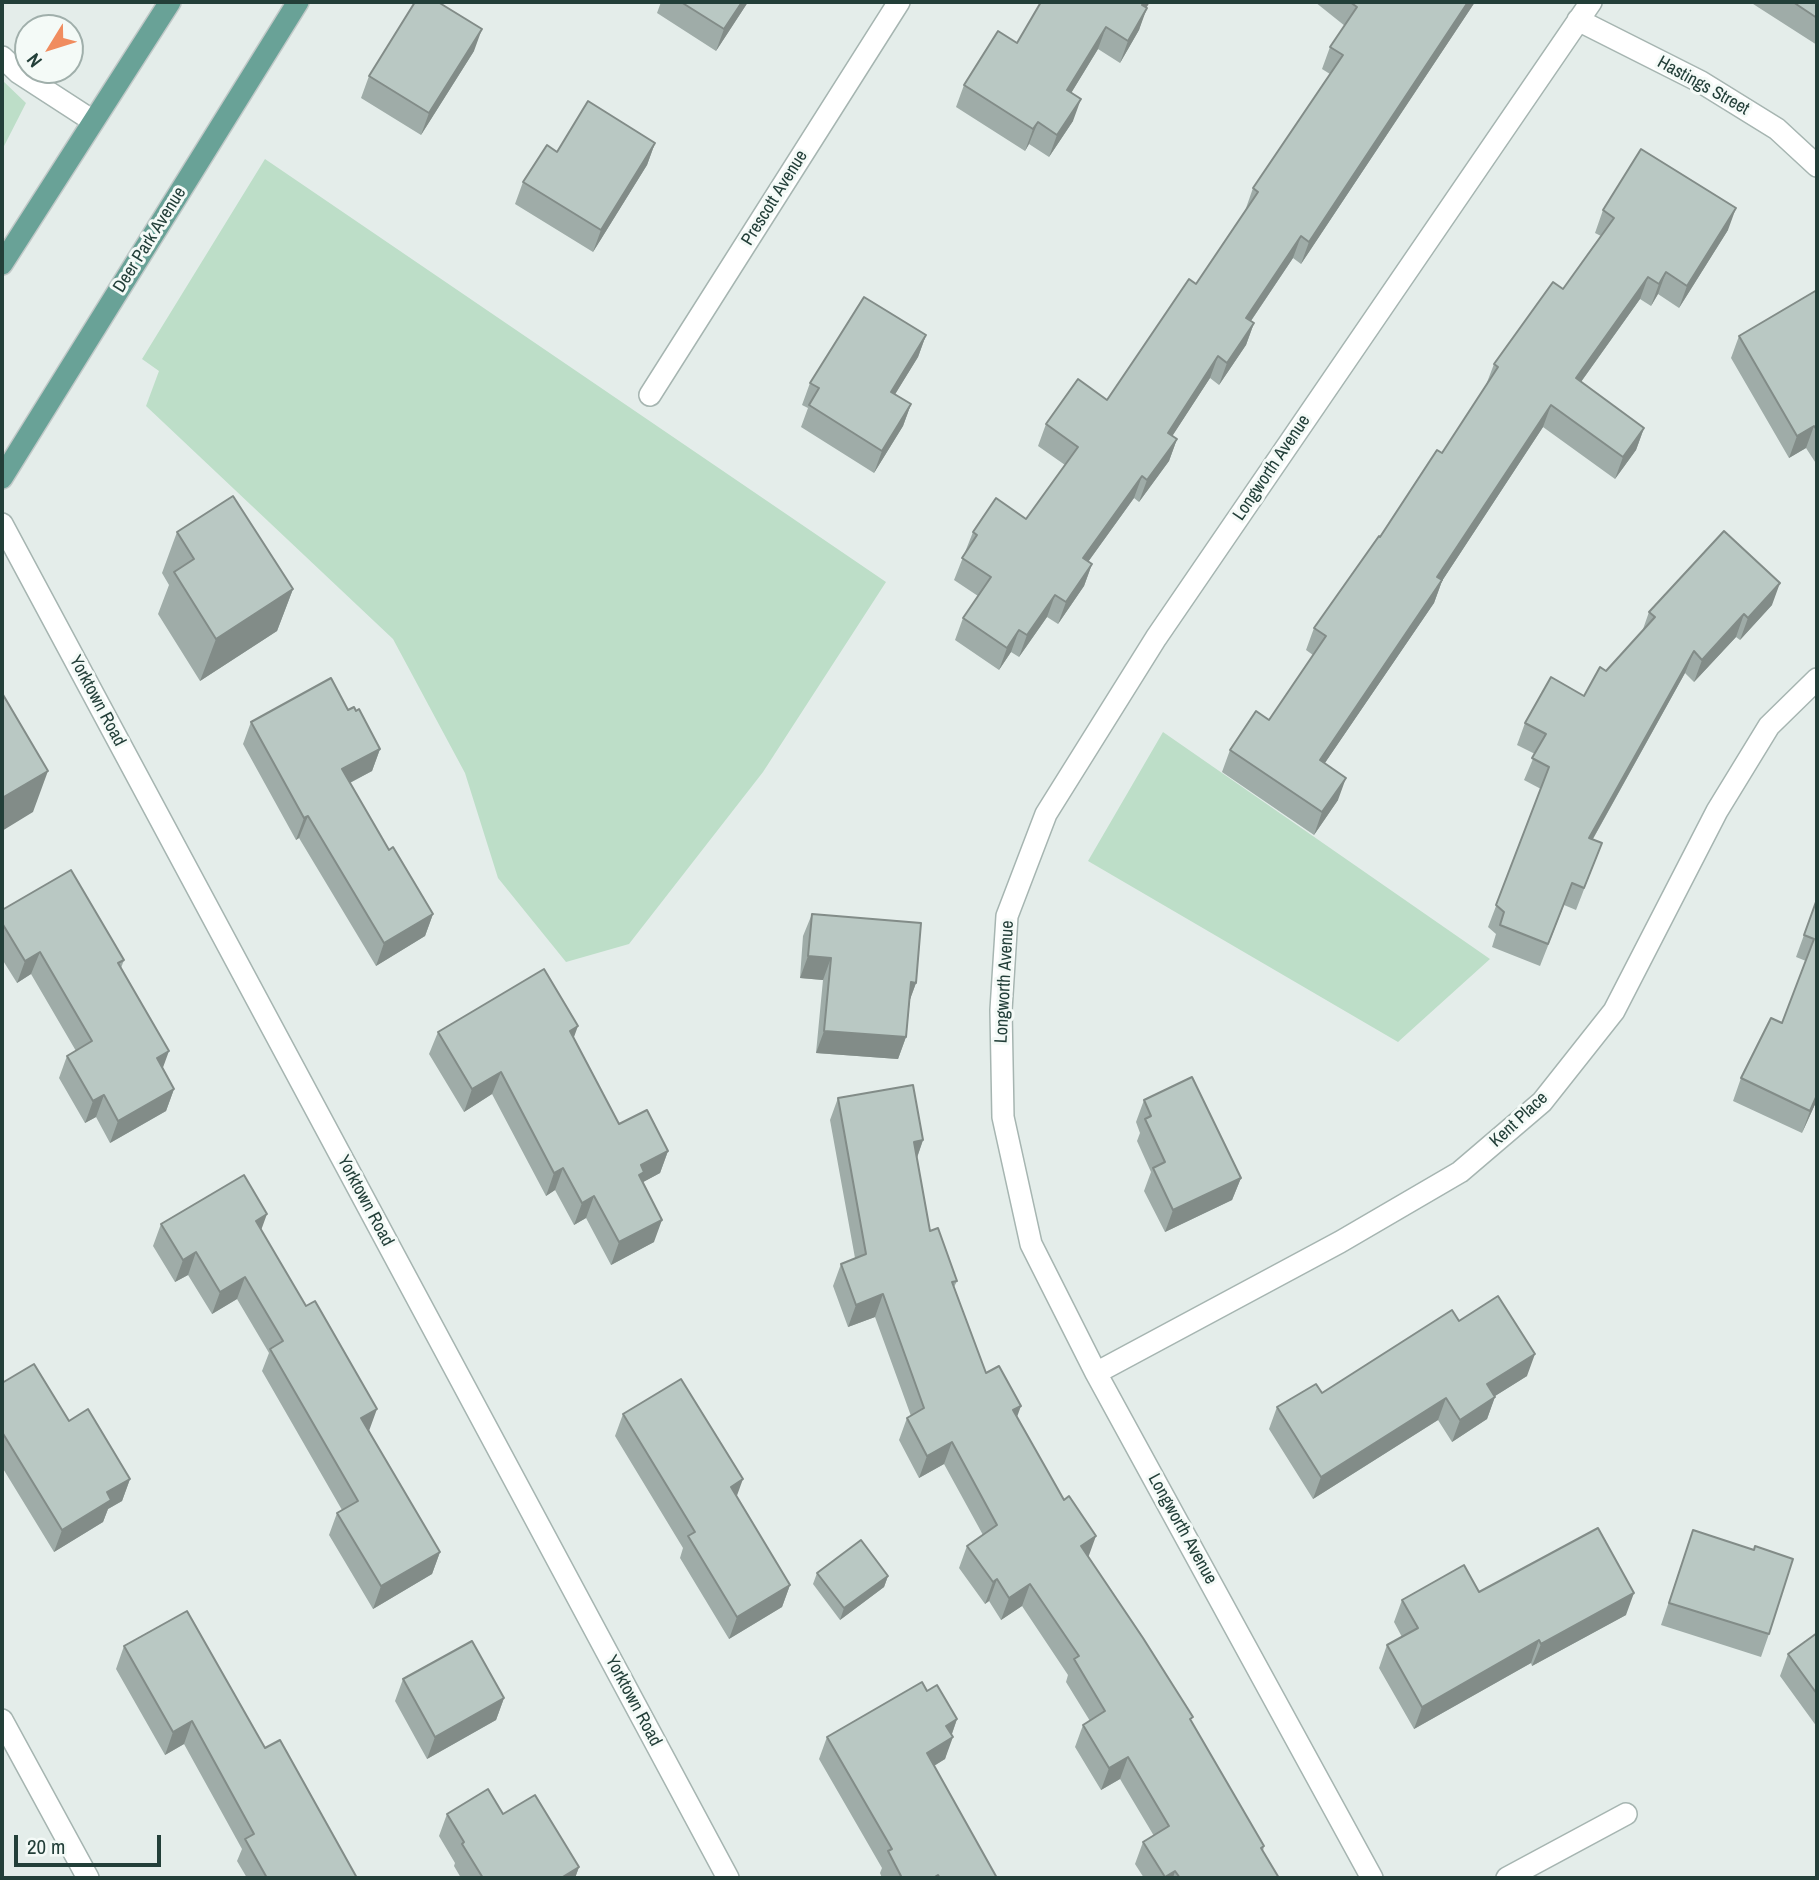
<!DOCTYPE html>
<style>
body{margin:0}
#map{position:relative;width:1819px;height:1880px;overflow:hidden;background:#e4edea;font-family:"Archivo Narrow",sans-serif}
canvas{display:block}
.frame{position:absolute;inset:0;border:4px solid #233f39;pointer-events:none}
.north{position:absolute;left:14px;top:14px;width:70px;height:70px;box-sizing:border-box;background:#f4faf7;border:2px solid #a0afab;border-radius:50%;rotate:232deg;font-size:19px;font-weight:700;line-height:28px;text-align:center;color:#233f39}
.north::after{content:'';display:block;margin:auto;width:24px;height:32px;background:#f08c5f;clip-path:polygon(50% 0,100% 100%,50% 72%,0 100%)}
.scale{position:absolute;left:14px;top:1835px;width:147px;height:32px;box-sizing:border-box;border:4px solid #233f39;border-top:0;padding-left:9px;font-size:21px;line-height:24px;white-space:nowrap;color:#233f39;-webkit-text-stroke:5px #f4faf7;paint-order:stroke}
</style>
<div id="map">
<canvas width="1819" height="1880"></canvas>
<div class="frame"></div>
<div class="north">N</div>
<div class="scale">20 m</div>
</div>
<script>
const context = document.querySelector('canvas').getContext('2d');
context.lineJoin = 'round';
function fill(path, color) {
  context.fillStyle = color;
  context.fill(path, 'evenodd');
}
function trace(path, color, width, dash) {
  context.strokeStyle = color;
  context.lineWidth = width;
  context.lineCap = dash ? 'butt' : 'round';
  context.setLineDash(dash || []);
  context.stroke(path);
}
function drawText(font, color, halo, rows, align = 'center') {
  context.font = font + ' "Archivo Narrow",sans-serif';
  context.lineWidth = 6;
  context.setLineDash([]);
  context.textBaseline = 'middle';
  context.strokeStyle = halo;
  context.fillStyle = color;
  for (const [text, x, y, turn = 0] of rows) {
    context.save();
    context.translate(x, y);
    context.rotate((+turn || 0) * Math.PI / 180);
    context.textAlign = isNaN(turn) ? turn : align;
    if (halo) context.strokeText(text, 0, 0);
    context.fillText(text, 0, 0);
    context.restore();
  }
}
fill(new Path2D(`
 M2 80 26 103 2 150Z
 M265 159 886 582 763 772 629 944 566 962 498 878 465 773 393 639 146 406 159 371 142 359Z
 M1163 732 1490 959 1398 1042 1088 861Z`), '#bddec8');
const lane = new Path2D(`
 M2 57 19 73 93 121`);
const street = new Path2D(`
 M1578 20 1701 82 1777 129 1817 166
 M650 395 899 2
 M2 524 728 1878
 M1096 1373 1340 1242 1460 1172 1542 1102 1614 1011 1717 811 1769 726 1817 679
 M2 1720 88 1878
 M1372 1878 1096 1373 1031 1244 1003 1117 1001 1010 1007 916 1046 814 1156 638 1591 2
 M1507 1878 1626 1814`);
const primary = new Path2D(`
 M2 264 170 2
 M2 478 298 2`);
trace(lane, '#a6b5b1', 24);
trace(street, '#a6b5b1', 24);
trace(primary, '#c1c9c8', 24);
trace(lane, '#fff', 21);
trace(street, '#fff', 21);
trace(primary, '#69a297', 21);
fill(new Path2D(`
 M661 2H748L716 51 657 13Z
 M1041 2H1150L1146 7 1139 30 1120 63 1098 49 1071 93 1073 121 1049 157 1029 144 1025 151 956 107 964 85 1017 43Z
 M1315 2H1475L1301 264 1293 258 1251 321 1254 323 1246 345 1219 385 1210 378 1172 436 1177 439 1169 461 1139 502 1134 498 1088 562 1092 564 1084 586 1058 624 1047 617 1019 657 1011 652 999 670 955 640 963 618 978 596 954 580 973 532 1026 519 1065 465 1038 446 1046 424 1107 400 1196 284 1245 211 1253 188 1330 74 1322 69 1330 47 1345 26Z
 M1750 2H1817V45Z
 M474 51 421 135 361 98 369 76Z
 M655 143 647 165 593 252 515 204 523 182Z
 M1603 210 1728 230 1679 308 1658 294 1651 306 1640 299 1581 382 1644 428 1636 450 1615 479 1543 427 1442 581 1434 603 1324 764 1338 800 1314 835 1222 772 1230 750 1269 720 1313 655 1306 650 1314 628 1442 453 1486 385 1494 364 1563 289 1601 236 1595 233Z
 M1817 290V465L1806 448 1789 458 1731 358 1739 336Z
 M926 335 918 357 895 394 911 404 903 426 874 473 801 427 808 408 802 405 810 383Z
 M177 532 293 589 277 631 200 681 158 614 169 585 162 573Z
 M1772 605 1740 640 1736 637 1694 682 1685 673 1593 839 1602 843 1576 910 1564 905 1540 966 1492 947 1496 934 1488 927 1541 789 1524 780 1535 754 1517 745 1525 723 1584 696 1642 632 1649 612Z
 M348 710 380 749 372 771 350 783 389 850 433 914 425 936 376 966 299 838 296 840 243 744 251 722Z
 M1817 899V1100L1802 1133 1733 1101 1741 1078 1782 1023 1806 961 1796 957Z
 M2 910 124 960 121 968 162 1068 174 1089 166 1111 110 1143 96 1117 85 1123 59 1078 67 1056 76 1051 31 974 17 983 2 959Z
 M812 914 916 983 910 999 906 1037 898 1059 816 1053 823 980 800 978 803 936Z
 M438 1032 574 1038 619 1124 668 1151 660 1173 643 1182 654 1242 611 1265 586 1218 574 1225 555 1190 546 1196 492 1094 464 1112 429 1054Z
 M838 1098 923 1140 917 1158 930 1231 957 1281 954 1287 986 1373 1017 1417 1089 1557 1191 1722 1264 1846 1263 1851 1279 1878H1144L1135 1864 1143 1842 1154 1836 1120 1779 1101 1790 1075 1747 1083 1725 1090 1721 1066 1682 1068 1675 1022 1606 1001 1620 989 1601 985 1604 959 1568 967 1546 983 1535 944 1464 919 1478 899 1440 907 1418 911 1416 875 1317 848 1327 833 1286 841 1264 855 1258 830 1120Z
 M1144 1100 1241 1178 1232 1200 1165 1232 1144 1191 1151 1172 1137 1141 1140 1133 1136 1122Z
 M161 1224 261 1230 368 1431 440 1552 432 1574 373 1609 329 1535 337 1513 342 1510 262 1371 269 1353 237 1299 212 1314 188 1275 175 1282 153 1246Z
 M1459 1321 1527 1376 1495 1396 1487 1419 1452 1442 1438 1420 1313 1499 1269 1429 1277 1407 1322 1393Z
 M2 1383 130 1479 122 1501 108 1509 103 1522 54 1552 2 1467Z
 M623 1414 737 1497 790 1585 782 1607 729 1639 680 1558 683 1548 615 1436Z
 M1693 1530 1769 1634 1761 1657 1661 1625Z
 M817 1573 888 1576 884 1587 840 1620 813 1584Z
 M1479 1592 1626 1615 1532 1666 1531 1663 1414 1729 1379 1668 1387 1645 1402 1637 1394 1622 1402 1600Z
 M1817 1633V1727L1780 1676 1788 1654Z
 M124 1646 265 1748 357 1878H247L237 1861 242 1849 184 1744 165 1755 116 1669Z
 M403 1679 504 1698 496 1720 427 1759 395 1701Z
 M957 1719 952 1734 945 1759 934 1766 997 1878H882L880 1873 882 1868 819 1759 827 1737Z
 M447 1814 579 1867 575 1878H461L454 1866 455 1863 439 1836Z`), '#9faca8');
fill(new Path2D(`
 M742 2H748L716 51 724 29Z
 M1144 2H1150L1134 27 1142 5Z
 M1468 2H1475L1301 264 1309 242Z
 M1147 8 1139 30 1120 63 1128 41Z
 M1106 27 1098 49 1059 113 1067 90Z
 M482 29 474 51 421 135 429 113Z
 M1081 99 1073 121 1049 157 1057 135Z
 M1038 122 1029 144 1025 151 1033 129Z
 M655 143 647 165 593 252 601 230Z
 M1736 208 1728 230 1679 308 1687 286Z
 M1301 236 1293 258 1238 340 1246 318Z
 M1666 272 1658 294 1651 306 1659 284Z
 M1648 277 1640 299 1568 400 1576 378Z
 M1254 323 1246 345 1219 385 1227 363Z
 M926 335 918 357 883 414 891 392Z
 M1218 356 1210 378 1160 455 1168 433Z
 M911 404 903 426 874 473 882 451Z
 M1551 405 1543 427 1442 581 1434 603 1312 782 1320 760 1437 577Z
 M1814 426 1806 448 1789 458 1797 436Z
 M1644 428 1636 450 1615 479 1623 457Z
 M1177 439 1169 461 1139 502 1147 480Z
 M1142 476 1134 498 1075 580 1083 558Z
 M1092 564 1084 586 1058 624 1066 602Z
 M1780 583 1772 605 1740 640 1748 618Z
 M293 589 277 631 200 681 216 639Z
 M1055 595 1047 617 1019 657 1027 635Z
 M1744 614 1736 637 1694 682 1702 660Z
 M1019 630 1011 652 999 670 1007 648Z
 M1694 651 1685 673 1581 860 1589 838Z
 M380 749 372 771 334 791 342 769Z
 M48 771 33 812 2 831V798Z
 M1346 778 1338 800 1314 835 1322 812Z
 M308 816 299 838 296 840 304 818Z
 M433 914 425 936 376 966 384 943Z
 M40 952 31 974 17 983 25 961Z
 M808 956 831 958 823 980 800 978Z
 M911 982 916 983 908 1005Z
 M578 1026 570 1048V1031Z
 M824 1031 906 1037 898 1059 816 1053Z
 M169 1051 161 1073 157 1058Z
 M501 1072 492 1094 464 1112 472 1089Z
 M174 1089 166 1111 110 1143 118 1121Z
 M104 1095 96 1117 85 1123 93 1101Z
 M1817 1095V1100L1802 1133 1810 1111Z
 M923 1140 915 1163 914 1142Z
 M668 1151 660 1173 634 1187 641 1165Z
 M563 1168 555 1190 546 1196 554 1173Z
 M1241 1178 1232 1200 1165 1232 1173 1210Z
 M594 1196 586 1218 574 1225 582 1203Z
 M267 1214 259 1236 256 1221Z
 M662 1220 654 1242 611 1265 619 1242Z
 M196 1252 188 1275 175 1282 183 1260Z
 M245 1277 237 1299 212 1314 220 1292Z
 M883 1294 875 1317 848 1327 856 1305Z
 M1535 1354 1527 1376 1479 1406 1487 1384Z
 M1495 1397 1487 1419 1452 1442 1460 1420Z
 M1446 1398 1438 1420 1313 1499 1321 1477Z
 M1021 1406 1013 1428V1410Z
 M377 1409 369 1431 353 1441 361 1418Z
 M952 1442 944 1464 919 1478 927 1456Z
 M130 1479 122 1501 108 1509 103 1522 54 1552 62 1530 107 1492Z
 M743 1479 735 1501 731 1487Z
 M1096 1536 1088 1558 1081 1546Z
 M440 1552 432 1574 373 1609 381 1586Z
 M888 1576 884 1587 840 1620 844 1608Z
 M997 1579 989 1601 985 1604 993 1582Z
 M1030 1584 1022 1606 1001 1620 1009 1598Z
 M790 1585 782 1607 729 1639 737 1617Z
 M1634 1593 1626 1615 1532 1666 1541 1644Z
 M1539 1640 1531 1663 1414 1729 1422 1707Z
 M504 1698 496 1720 427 1759 435 1737Z
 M957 1719 950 1739 953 1737 945 1759 919 1775 927 1753 946 1726Z
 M192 1721 184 1744 165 1755 173 1732Z
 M1128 1757 1120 1779 1101 1790 1109 1768Z
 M579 1867 575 1878H561Z
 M1175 1871 1173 1878H1164L1165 1877Z`), '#828c88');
const building = new Path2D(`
 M415 2H438L482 29 429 113 369 76Z
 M681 2H742L724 29Z
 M1041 2H1144L1142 5 1147 8 1128 41 1106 27 1067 90 1081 99 1057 135 1038 122 1033 129 964 85 998 31 1017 43Z
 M1350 2H1468L1309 242 1301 236 1246 318 1254 323 1227 363 1218 356 1168 433 1177 439 1147 480 1142 476 1083 558 1092 564 1066 602 1055 595 1027 635 1019 630 1007 648 963 618 991 577 962 558 977 535 973 532 996 498 1026 519 1078 447 1046 424 1078 379 1107 400 1189 279 1196 284 1258 192 1253 188 1343 55 1330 47 1357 7Z
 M1793 2H1817V18Z
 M588 101 655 143 601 230 523 182 547 145 557 152Z
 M1641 149 1736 208 1687 286 1666 272 1659 284 1648 277 1576 378 1644 428 1623 457 1551 405 1437 577 1442 580 1320 760 1346 778 1322 812 1230 750 1256 711 1269 720 1326 636 1314 628 1379 536 1380 537 1437 450 1442 453 1498 367 1494 364 1553 282 1563 289 1614 218 1603 210Z
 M1817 290V430L1814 426 1797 436 1739 336Z
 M864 297 926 335 891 392 911 404 882 451 809 405 819 388 810 383Z
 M233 496 293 589 216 639 174 572 194 559 177 532Z
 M1724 531 1780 583 1748 618 1744 614 1702 660 1694 651 1589 838 1602 843 1584 888 1572 883 1548 944 1500 925 1504 912 1496 905 1549 767 1532 758 1546 734 1525 723 1551 677 1584 696 1600 667 1606 671 1655 617 1649 612Z
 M331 678 348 710 354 707 356 711 359 709 380 749 342 769 389 850 393 847 433 914 384 943 308 816 304 818 251 722Z
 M2 693 48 771 2 798Z
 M71 870 124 960 118 963 169 1051 157 1058 174 1089 118 1121 104 1095 93 1101 67 1056 92 1041 40 952 25 961 2 923V910Z
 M1817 899V1095L1810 1111 1741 1078 1771 1018 1782 1023 1814 939 1804 935Z
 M812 914 921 923 916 983 911 982 906 1037 824 1031 831 958 808 956Z
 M544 969 578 1026 570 1031 619 1124 647 1110 668 1151 641 1165 644 1172 639 1175 662 1220 619 1242 594 1196 582 1203 563 1168 554 1173 501 1072 472 1089 438 1032Z
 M1192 1077 1241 1178 1173 1210 1153 1168 1165 1162 1145 1119 1151 1116 1144 1100Z
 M913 1085 923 1140 914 1142 930 1231 938 1228 957 1281 952 1282 986 1373 999 1366 1021 1406 1013 1410 1064 1500 1069 1496 1096 1536 1081 1546 1143 1638 1193 1717 1190 1719 1264 1846 1261 1848 1279 1878H1180L1175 1871 1165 1877 1143 1842 1169 1826 1128 1757 1109 1768 1083 1725 1105 1711 1074 1659 1079 1656 1030 1584 1009 1598 997 1579 993 1582 967 1546 997 1525 952 1442 927 1456 907 1418 924 1408 883 1294 856 1305 841 1264 866 1254 838 1098Z
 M244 1175 267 1214 256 1221 306 1306 315 1301 377 1409 361 1418 440 1552 381 1586 337 1513 358 1501 270 1349 283 1341 245 1277 220 1292 196 1252 183 1260 161 1224Z
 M1498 1296 1535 1354 1487 1384 1495 1397 1460 1420 1446 1398 1321 1477 1277 1407 1316 1384 1322 1393 1452 1310 1459 1321Z
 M34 1364 69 1421 88 1409 130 1479 107 1492 111 1500 62 1530 2 1432V1383Z
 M681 1379 743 1479 731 1487 790 1585 737 1617 688 1536 695 1532 623 1414Z
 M1598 1528 1634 1593 1541 1644 1539 1640 1422 1707 1387 1645 1418 1628 1402 1600 1464 1565 1479 1592Z
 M1693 1530 1754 1550 1755 1546 1793 1559 1769 1634 1669 1603Z
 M861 1540 888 1576 844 1608 817 1573Z
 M187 1611 265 1748 280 1740 357 1878H267L245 1839 254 1834 192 1721 173 1732 124 1646Z
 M1817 1633V1694L1788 1654Z
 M472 1641 504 1698 435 1737 403 1679Z
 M922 1682 927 1691 937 1685 957 1719 946 1726 953 1737 927 1753 997 1878H940L938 1875 933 1878H902L888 1851 892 1849 827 1737Z
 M488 1789 503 1814 535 1795 579 1867 561 1878H483L462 1844 464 1842 447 1814Z`);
fill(building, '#b9c8c3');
trace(building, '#828c88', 2);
drawText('18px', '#233f39', '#f4faf7', [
 ["Hastings Street",1703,86,29],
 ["Prescott Avenue",775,198,-58],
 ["Deer Park Avenue",150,240,-58],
 ["Longworth Avenue",1272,468,-56],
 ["Yorktown Road",97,701,62],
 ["Longworth Avenue",1005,982,-87],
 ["Kent Place",1519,1120,-43],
 ["Yorktown Road",365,1201,62],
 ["Longworth Avenue",1182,1529,61],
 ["Yorktown Road",633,1701,62]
]);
</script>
